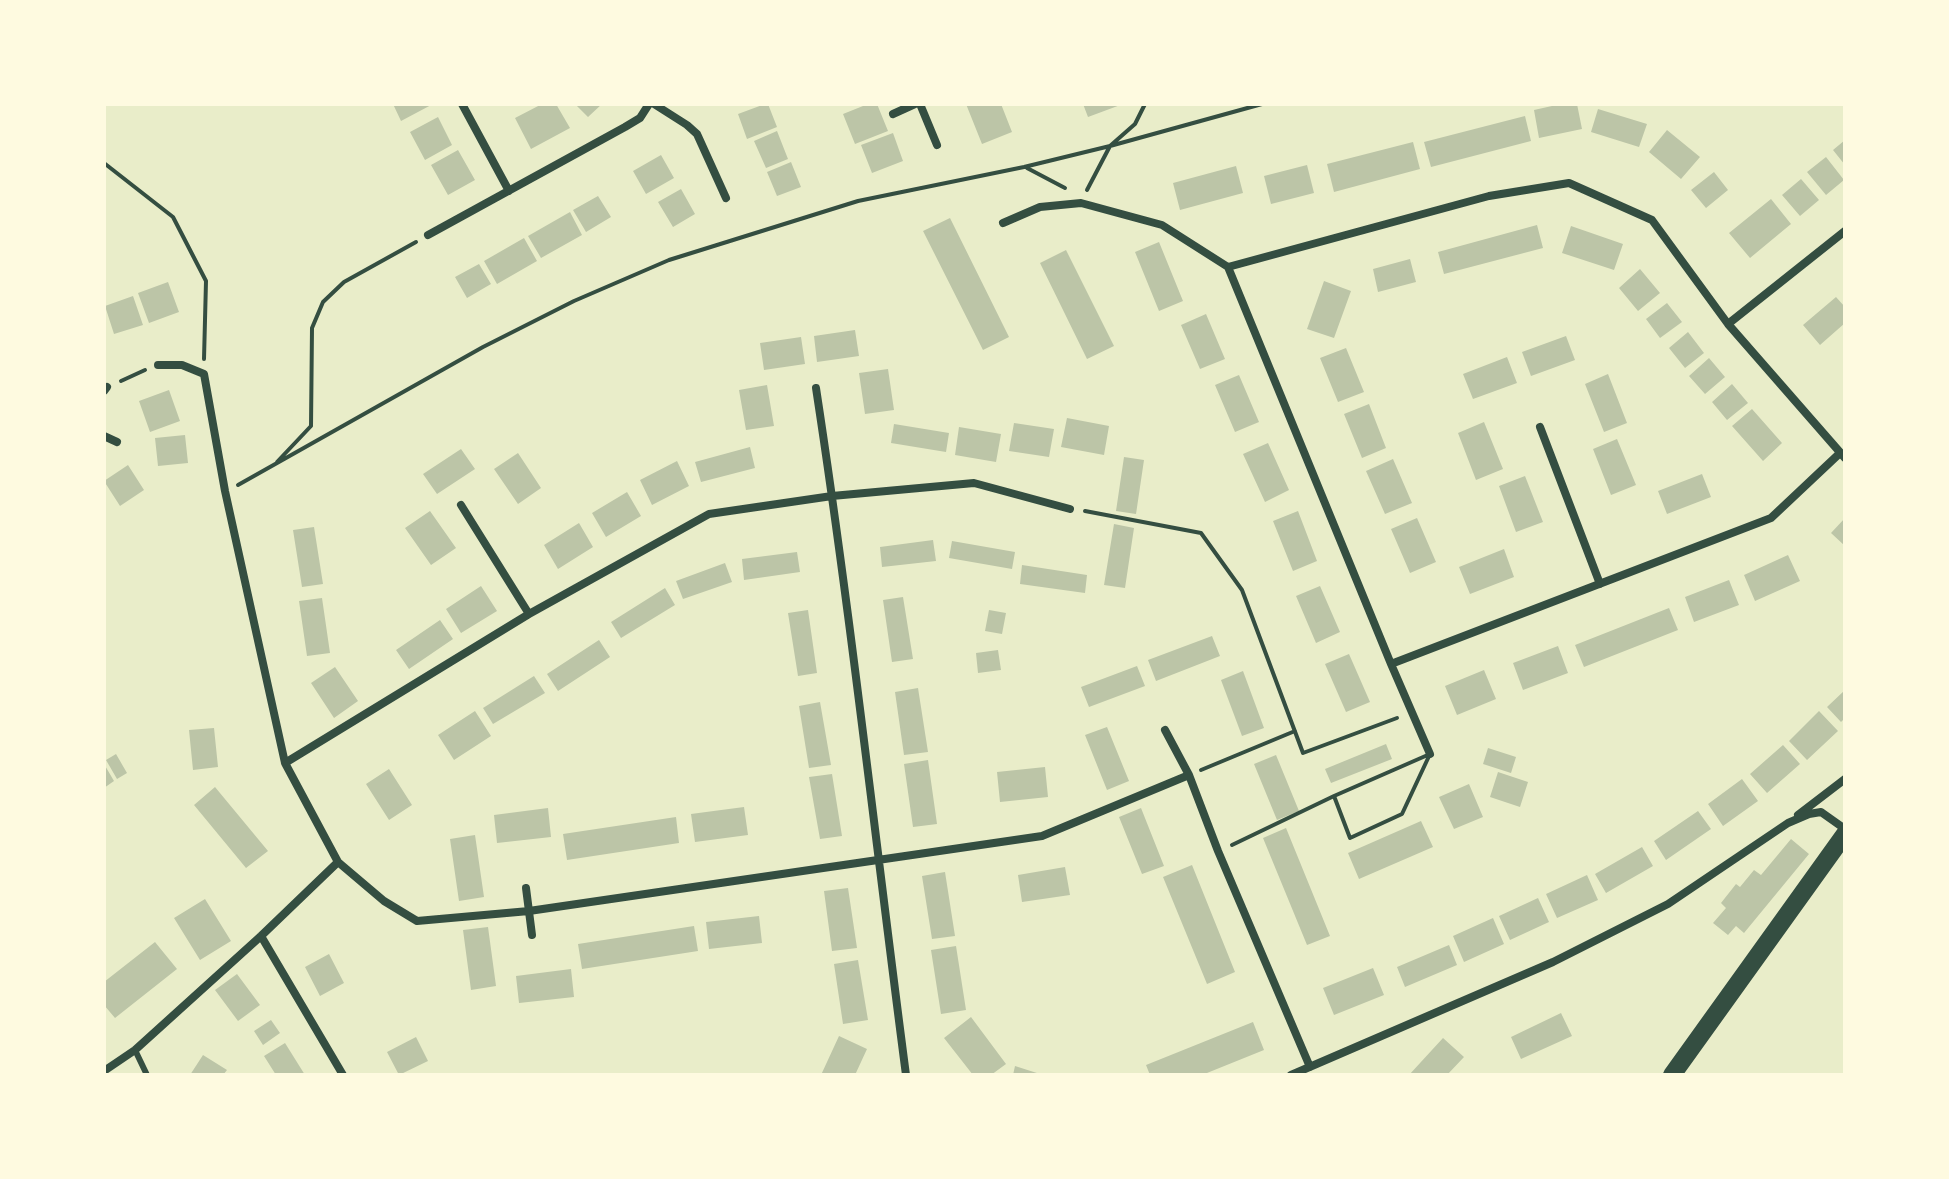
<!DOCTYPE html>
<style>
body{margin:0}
#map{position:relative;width:1949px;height:1179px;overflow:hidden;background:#e9edc9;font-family:Barlow,sans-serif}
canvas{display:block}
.frame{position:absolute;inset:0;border:106px solid #fefae0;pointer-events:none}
</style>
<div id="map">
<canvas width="1949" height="1179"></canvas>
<div class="frame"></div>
</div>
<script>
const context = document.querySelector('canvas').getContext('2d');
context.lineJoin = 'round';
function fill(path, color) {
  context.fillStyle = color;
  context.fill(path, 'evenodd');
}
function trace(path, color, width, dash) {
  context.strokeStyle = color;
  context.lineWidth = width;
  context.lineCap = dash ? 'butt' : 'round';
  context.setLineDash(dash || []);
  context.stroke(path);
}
fill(new Path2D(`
 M393 104H433L401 121Z
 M542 104H556L570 128 531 149 515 118Z
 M575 104H602L588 117Z
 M765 104H768L777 127 747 139 738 114Z
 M868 104H877L888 131 855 144 843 114Z
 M966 104H1001L1012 132 982 144Z
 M1083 104H1123L1088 117Z
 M1561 104H1577L1582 129 1539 138 1534 110Z
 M1598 109 1647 124 1639 147 1591 132Z
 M1525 116 1531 141 1431 167 1424 142Z
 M438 117 452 145 425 160 410 132Z
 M1667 130 1700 157 1681 179 1649 152Z
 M777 131 788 159 766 168 754 141Z
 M893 133 903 161 872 173 861 145Z
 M1845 140V165L1833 150Z
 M1413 142 1420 169 1334 192 1327 164Z
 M458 150 475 180 448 195 431 165Z
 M661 155 674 178 646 194 633 171Z
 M1826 157 1844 180 1826 195 1807 172Z
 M791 162 801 187 777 196 767 172Z
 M1307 165 1314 193 1271 204 1264 176Z
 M1236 166 1243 193 1180 210 1173 183Z
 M1714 172 1728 190 1706 208 1691 190Z
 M1801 179 1819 200 1800 216 1782 195Z
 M681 189 695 214 673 227 658 202Z
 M598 196 611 217 586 232 573 210Z
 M1771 199 1791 224 1750 258 1729 233Z
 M570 212 582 235 541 258 528 236Z
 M950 218 1009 337 983 350 923 231Z
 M1537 225 1543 248 1444 274 1438 252Z
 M1571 226 1623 244 1614 270 1562 253Z
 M524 238 537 261 497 284 484 261Z
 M1159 242 1183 301 1159 311 1135 252Z
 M1066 250 1114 346 1087 359 1040 263Z
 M1410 259 1416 282 1378 292 1373 269Z
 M479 264 491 284 467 298 455 277Z
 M1640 269 1660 293 1638 311 1619 288Z
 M1324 281 1351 291 1334 338 1307 329Z
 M168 282 179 312 149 323 138 293Z
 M133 296 143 325 114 334 105 306Z
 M1836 297 1845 307V323L1820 345 1803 325Z
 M1667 303 1682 322 1660 338 1646 319Z
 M1206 314 1225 359 1200 369 1181 325Z
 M855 330 859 356 817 362 814 336Z
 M1688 332 1704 353 1685 368 1669 348Z
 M1566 336 1575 360 1531 376 1522 352Z
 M801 337 805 364 764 370 760 343Z
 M1346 348 1364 392 1338 402 1320 358Z
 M1507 357 1517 383 1473 399 1463 374Z
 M1709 358 1725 377 1705 394 1689 376Z
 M888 369 894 410 865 414 859 373Z
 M1608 374 1627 423 1604 432 1585 384Z
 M1239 375 1259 422 1235 432 1215 385Z
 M1732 384 1748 403 1727 420 1712 402Z
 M767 385 774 426 746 430 739 390Z
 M169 390 180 421 150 432 139 401Z
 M1369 404 1386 448 1362 458 1344 414Z
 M1752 409 1782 443 1763 461 1732 426Z
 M1067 418 1109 426 1104 455 1061 447Z
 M1484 422 1503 469 1476 480 1458 433Z
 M1014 423 1054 429 1049 457 1009 451Z
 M894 424 949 433 946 452 891 443Z
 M959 427 1001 434 996 462 955 455Z
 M185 435 188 463 158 466 155 438Z
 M1617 439 1636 485 1611 495 1593 449Z
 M1268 443 1289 490 1265 502 1243 454Z
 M750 447 755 468 701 482 695 462Z
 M461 449 475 469 437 494 423 474Z
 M518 453 541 488 518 504 494 469Z
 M1124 457 1144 460 1136 514 1116 511Z
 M1393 459 1412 503 1385 514 1366 471Z
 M677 461 689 486 652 505 640 480Z
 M128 465 144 490 120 506 104 481Z
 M1702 474 1711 497 1667 514 1658 491Z
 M1525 476 1543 522 1516 532 1499 486Z
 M627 492 641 516 606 537 592 513Z
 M430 511 456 548 431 565 405 528Z
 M1298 511 1317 561 1293 571 1273 521Z
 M1417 518 1436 562 1410 573 1391 529Z
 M1845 518V546L1831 533Z
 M579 523 593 547 558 569 544 545Z
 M1114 524 1134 528 1125 588 1104 585Z
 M314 527 323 584 302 587 293 530Z
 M933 540 936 561 882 567 880 547Z
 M952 541 1015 552 1012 569 949 558Z
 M1504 549 1514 577 1470 594 1459 567Z
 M797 552 800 572 744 580 742 559Z
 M1788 555 1800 581 1755 601 1744 575Z
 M725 563 732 582 683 599 676 581Z
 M1022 565 1087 575 1085 593 1020 584Z
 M1729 580 1739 605 1694 622 1685 597Z
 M481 586 497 611 461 633 446 609Z
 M1320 586 1340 632 1316 643 1296 596Z
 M665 588 675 605 621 638 611 622Z
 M903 597 913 659 892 662 883 600Z
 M322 598 330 653 307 656 299 601Z
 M1669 608 1678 630 1584 667 1575 645Z
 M808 610 817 673 798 676 788 613Z
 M989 610 1006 613 1002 634 985 631Z
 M440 620 453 639 409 669 396 650Z
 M1212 636 1220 656 1156 681 1148 660Z
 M599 640 610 657 558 691 547 674Z
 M1558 646 1568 673 1523 690 1513 663Z
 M998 650 1001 670 978 673 976 653Z
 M1349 654 1370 702 1346 712 1325 664Z
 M1137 666 1145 686 1089 707 1081 687Z
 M335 667 358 701 334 718 311 683Z
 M1484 670 1496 699 1457 715 1445 686Z
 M1243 671 1264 728 1242 736 1221 680Z
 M534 676 545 693 493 724 483 708Z
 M918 688 928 752 904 755 895 692Z
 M1845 690V718L1841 722 1827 707Z
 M820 702 831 765 809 768 799 706Z
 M475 711 491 736 454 760 438 735Z
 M1819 711 1838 731 1807 760 1789 741Z
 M1107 727 1129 781 1107 790 1085 735Z
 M214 728 218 767 193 770 189 730Z
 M1386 744 1392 759 1331 783 1325 769Z
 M1783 745 1800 764 1767 793 1750 774Z
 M1488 748 1516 757 1511 773 1483 764Z
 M116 754 127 773 117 779 106 760Z
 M1276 755 1299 811 1277 820 1254 764Z
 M928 760 937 824 913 827 904 764Z
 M104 764 114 781 104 788Z
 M1045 767 1048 797 1000 802 997 772Z
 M389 769 412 805 389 820 366 784Z
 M1498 772 1528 782 1520 807 1490 797Z
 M832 774 842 836 820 839 809 777Z
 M1742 779 1758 801 1723 826 1708 804Z
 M1469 784 1483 817 1454 829 1439 797Z
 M215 787 268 851 246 868 194 805Z
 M744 807 748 835 695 842 691 814Z
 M548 808 551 837 497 843 494 815Z
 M1141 808 1164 866 1142 874 1119 817Z
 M1698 811 1711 829 1666 860 1654 841Z
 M676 817 679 843 567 860 563 834Z
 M1421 821 1433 847 1359 879 1348 853Z
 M1286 828 1330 936 1307 945 1263 838Z
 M475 835 484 897 459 901 450 839Z
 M1791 839 1809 854 1744 933 1736 926 1728 935 1713 923 1726 908 1721 903 1736 884 1740 887 1754 870 1761 875Z
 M1642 847 1653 866 1606 893 1595 874Z
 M1192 865 1235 972 1207 984 1163 877Z
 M1065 867 1070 895 1022 902 1018 875Z
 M945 872 955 936 932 939 922 876Z
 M1587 875 1598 900 1557 918 1546 894Z
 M848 888 857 948 832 951 824 891Z
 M1538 898 1549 922 1510 940 1499 916Z
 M205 899 231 941 200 960 174 918Z
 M759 916 762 943 709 949 706 922Z
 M1493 918 1504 944 1464 962 1453 936Z
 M694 926 698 951 582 969 578 944Z
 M488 927 496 986 471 990 463 930Z
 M155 942 177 969 115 1018 104 1005V982Z
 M1449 945 1457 965 1405 987 1397 967Z
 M956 946 966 1010 941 1014 931 950Z
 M329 954 344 983 320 996 305 967Z
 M858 960 868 1020 843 1024 834 964Z
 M1373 968 1384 995 1334 1015 1323 988Z
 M571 969 574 997 519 1003 516 976Z
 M237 974 260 1005 238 1021 215 990Z
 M1561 1013 1572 1036 1521 1059 1511 1037Z
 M971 1017 1006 1064 991 1075H973L944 1038Z
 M271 1020 280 1033 263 1045 254 1031Z
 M1253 1022 1264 1050 1202 1075H1150L1146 1065Z
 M839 1036 867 1049 855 1075H821Z
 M416 1037 428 1061 399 1075 387 1052Z
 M1443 1038 1464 1057 1447 1075H1409Z
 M285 1043 305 1075H276L264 1056Z
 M203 1055 227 1070 223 1075H190Z
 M1015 1066 1040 1074V1075H1013Z`), '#bcc5a7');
trace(new Path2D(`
 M104 163 173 217 206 281 204 359
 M1027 168 1065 188
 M1087 190 1110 146 1135 124 1145 104
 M121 381 145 370
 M277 462 311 426 312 328 323 302 344 282 416 242
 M238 485 483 347 574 301 669 260 858 201 1024 167 1110 146 1262 104
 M1085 511 1201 533 1242 590 1303 753 1397 718
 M1430 754 1402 814 1350 838 1334 796Z
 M1201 770 1295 731
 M1232 845 1334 796`), '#344e41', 4);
trace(new Path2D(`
 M135 1050 147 1075`), '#344e41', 6);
trace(new Path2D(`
 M462 104 509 191
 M654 104 687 125 697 134 726 198
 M920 104 937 145
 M893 114 915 104
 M1003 223 1040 207 1081 203 1162 225 1228 267
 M428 235 625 127 640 118 649 104
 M1728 324 1845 231
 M158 365H182L204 374 225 491 285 763 338 862 384 901 417 921 529 911 1042 836 1189 775
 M816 388C851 617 876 846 906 1075
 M104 391 107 387
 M1540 427 1600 584
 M104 436 117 442
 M461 505 529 614
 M1391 664 1771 518 1840 453
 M1165 730 1189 775 1218 851 1310 1067
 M1430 754 1391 664 1228 267 1489 196 1569 183 1652 220 1728 324 1845 458
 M285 763 529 614 709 514 832 496 974 483 1070 509
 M1798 815 1845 779
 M526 888 532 935
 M261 936 343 1075
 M104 1071 135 1050 261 936 338 862
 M1291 1075 1553 962 1668 904 1788 823 1809 814 1821 812 1845 829`), '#344e41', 8);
trace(new Path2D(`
 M1672 1075 1845 834`), '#344e41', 18);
</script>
